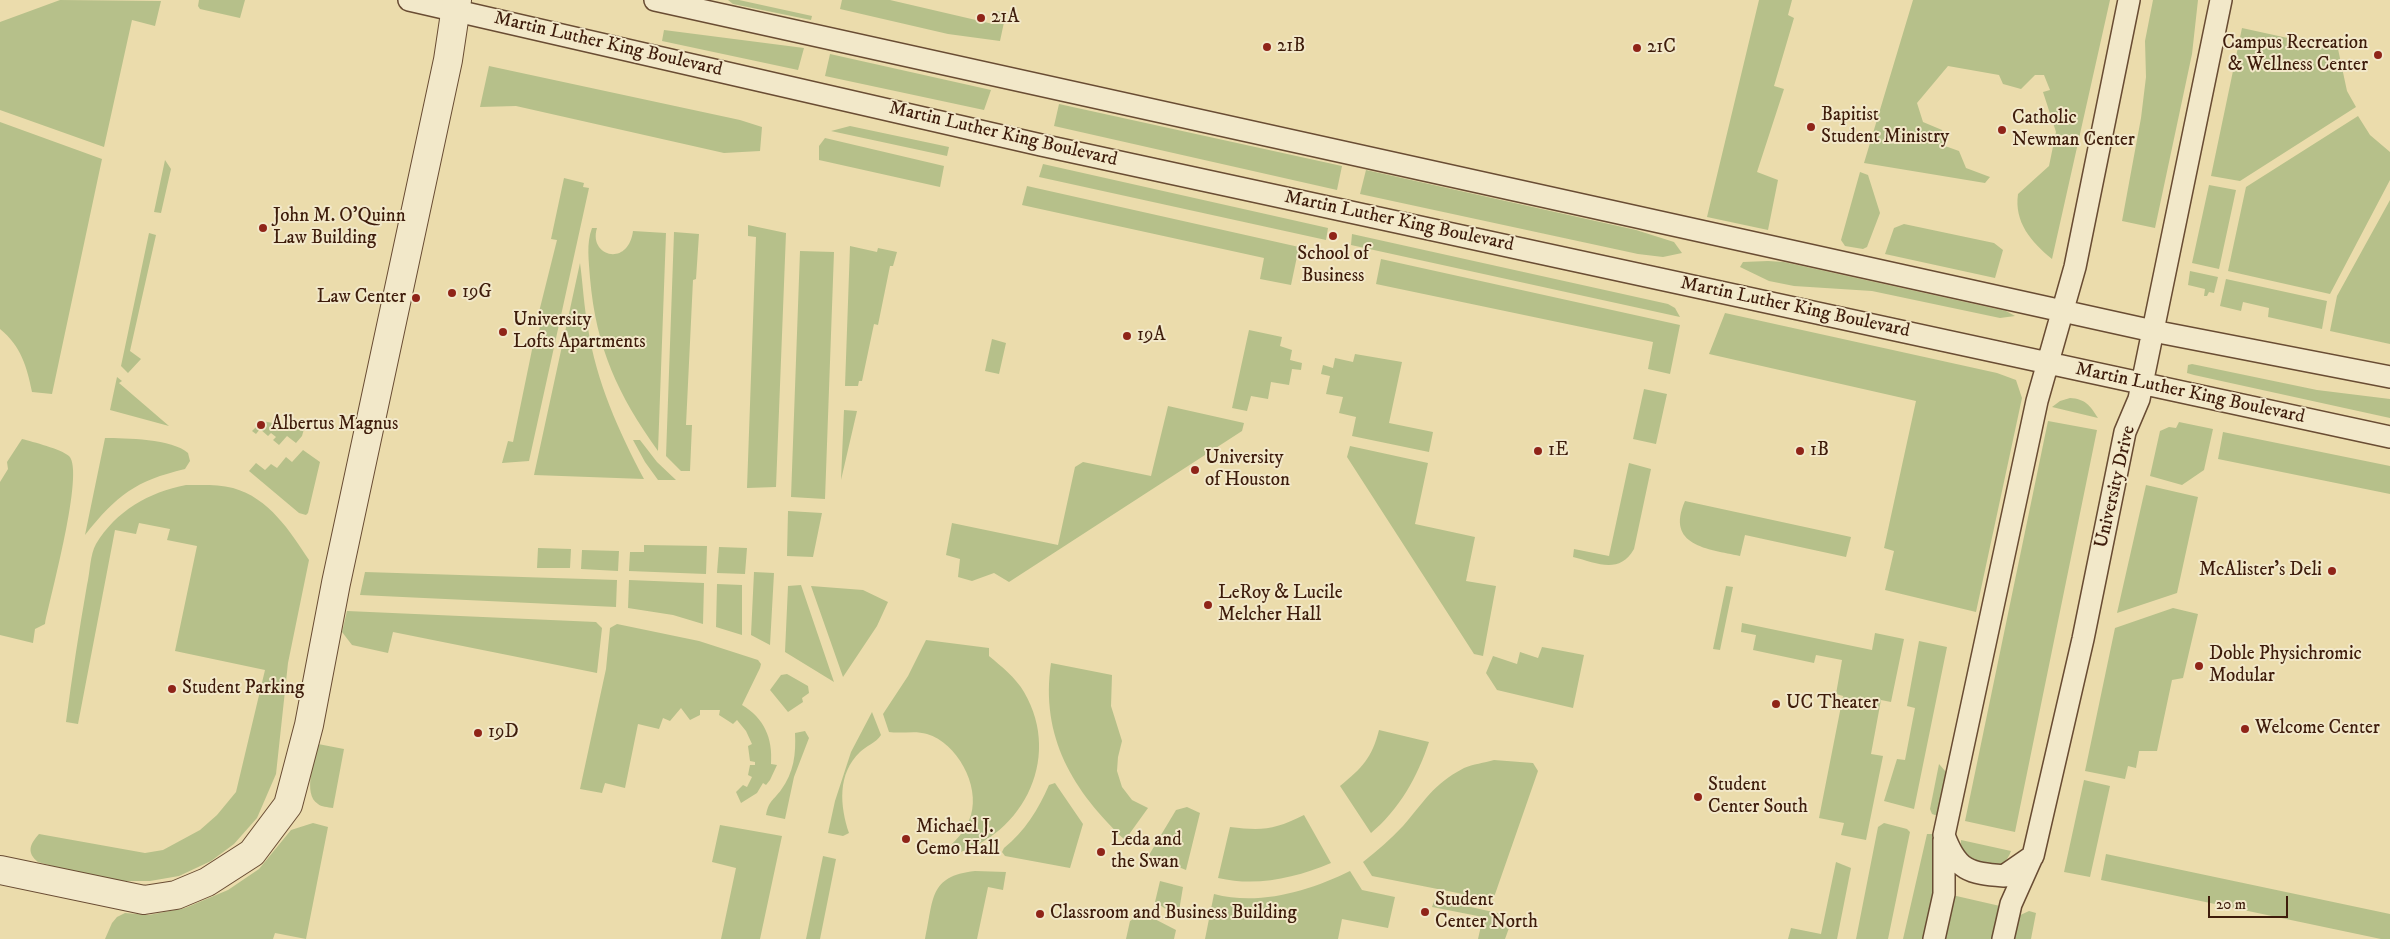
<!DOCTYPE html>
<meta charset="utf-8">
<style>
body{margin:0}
#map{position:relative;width:2390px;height:939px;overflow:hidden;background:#ebdcac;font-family:"IM FELL DW Pica",serif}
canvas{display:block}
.scale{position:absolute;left:2208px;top:896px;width:80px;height:22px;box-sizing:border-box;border:2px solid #3e1c0b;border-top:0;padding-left:6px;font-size:15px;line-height:18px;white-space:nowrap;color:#3e1c0b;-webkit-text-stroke:4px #f2e8c9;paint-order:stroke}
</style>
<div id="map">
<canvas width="2390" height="939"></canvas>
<div class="scale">20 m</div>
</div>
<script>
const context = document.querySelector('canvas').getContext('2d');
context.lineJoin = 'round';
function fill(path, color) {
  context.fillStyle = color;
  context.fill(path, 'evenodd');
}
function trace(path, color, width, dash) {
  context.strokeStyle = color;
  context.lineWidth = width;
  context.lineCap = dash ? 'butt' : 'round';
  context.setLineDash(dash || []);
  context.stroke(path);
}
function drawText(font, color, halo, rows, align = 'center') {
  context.font = font + ' "IM FELL DW Pica",serif';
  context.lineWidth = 4;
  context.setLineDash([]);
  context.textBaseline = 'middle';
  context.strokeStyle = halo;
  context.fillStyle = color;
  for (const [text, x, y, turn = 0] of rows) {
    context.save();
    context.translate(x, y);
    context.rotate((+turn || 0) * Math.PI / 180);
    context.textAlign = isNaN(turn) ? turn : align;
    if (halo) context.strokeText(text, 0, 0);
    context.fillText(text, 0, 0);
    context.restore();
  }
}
fill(new Path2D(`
 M60 0 161 1 155 26 132 20 104 147 0 110V22Z
 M199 0H245L240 18 200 9 198 6Z
 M728 0H739L812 16 811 20 733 4Z
 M842 0H890L993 24 996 11 1006 13 1000 41 948 34 840 9Z
 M1759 0H1792L1788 15 1794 18 1774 86 1784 89 1757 172 1778 180 1768 230 1707 217Z
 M1913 0H2110L2052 259C2031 242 2014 222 2018 194L2049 166 2056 132 2043 92 2050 90 2044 75H2035L2021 89 2003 84 1999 75 1948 66 1917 103 1923 122 1942 130 1945 146 1959 151 1966 168 1990 177 1985 183 1864 163Z
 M2153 0H2198L2192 54 2155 228 2122 221 2141 118 2146 77 2145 41Z
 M2242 28 2338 49 2347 91 2356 107 2240 181 2211 176Z
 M664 30 804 48 798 70 662 41Z
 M830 54 991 90 984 110 825 76Z
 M489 66 740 120 762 127 760 151 724 153 516 106 480 107Z
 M1059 104 1342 166 1337 190 1054 126Z
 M2358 116 2370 135 2390 152V180L2330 294 2228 271 2246 187Z
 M0 122 102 159 52 394 32 392C27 367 21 346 0 329Z
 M850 126 949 147 947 156 831 131Z
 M825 138 944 166 940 187 819 160V146Z
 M165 160 171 169 161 213 154 212Z
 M1043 164 1328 228 1326 240 1039 177Z
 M1366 170 1636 230 1674 242 1682 253 1663 257 1638 254 1360 194Z
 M1860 172 1868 175 1880 213 1867 247 1863 249 1845 246 1841 240Z
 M564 178 584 183 583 187 589 188 529 461 502 463 508 441 513 442 534 340H537L543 312H539L557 240 551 239Z
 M2209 185 2236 190 2219 269 2192 263Z
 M1027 186 1299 247 1291 285 1260 279 1264 258 1022 205Z
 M2390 200V344L2330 331 2337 296Z
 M1904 224 1994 243 2003 250 1995 278 1885 254 1894 228Z
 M748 225 786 233 776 487 747 488 756 237 748 236Z
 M592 228H597C588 256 628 268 633 231L666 233 658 451C618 395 596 348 590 278 589 261 586 244 592 228Z
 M674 232 699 234 696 279 693 280 686 425H692L690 471H681L666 456Z
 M149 233 156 235 130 351 141 359 128 373 121 366Z
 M1352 234 1668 304 1675 308 1680 317 1351 245Z
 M850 246 877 252 878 248 897 252 893 266H890L878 325 874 324 862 381H859L858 386H845Z
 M800 251 834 252 825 499 791 497Z
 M1381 259 1680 325 1670 374 1648 369 1653 342 1376 284Z
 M1768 261 1784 262 2006 311 2015 316 2000 318 1872 291 1794 286 1769 281 1740 267 1743 262Z
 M580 263C583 285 584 307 588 328 596 381 619 432 644 479L534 475Z
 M2190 271 2218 277 2214 293 2209 292 2207 296H2204L2205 289 2188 285Z
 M2226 279 2327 301 2322 329 2268 317 2269 308 2243 302 2241 311 2220 306Z
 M1725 313 1997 373 2016 380 2022 398 1976 612 1885 590 1894 551 1884 548 1916 401 1709 354Z
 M1249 330 1282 337 1280 346 1292 350 1290 360 1302 363 1301 370 1292 369 1289 385 1271 382 1268 399 1251 396 1247 411 1232 408Z
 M992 339 1006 343 999 374 985 371Z
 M1355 354 1402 362 1389 423 1433 432 1429 452 1352 436 1356 417 1339 413 1343 397 1326 394 1330 376 1321 374 1323 365 1333 368 1335 358 1353 362Z
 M2192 364 2317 390 2390 399V418L2194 375 2187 373 2188 365Z
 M117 377 122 381 119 383 169 426 110 410Z
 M1644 389 1667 394 1656 444 1633 439Z
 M2070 398C2085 399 2090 405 2098 418L2052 407 2060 401Z
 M1168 406 1244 423 1242 431 1009 582 994 573 972 581 958 577 960 559 946 555 952 523 1058 545 1075 467 1083 462 1151 476Z
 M844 410 857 411 841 480Z
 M262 421 304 429 302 436 296 443 287 436 279 445 273 440 276 437 271 433 268 436 260 429 256 434 252 431Z
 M2048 421 2097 430 2015 832 1965 821Z
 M2179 422 2213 429 2204 470 2182 485 2150 476 2160 431 2169 427 2176 428Z
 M2223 432 2390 466V494L2218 459Z
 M105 438C125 438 173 439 188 453L190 461 185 469C135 481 117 495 85 535Z
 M22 439C33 442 61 449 69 456 85 471 50 597 45 624L35 629 33 643 0 635V482L8 469 7 462Z
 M633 440H640L657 462 676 480H658L645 462Z
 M1350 446 1428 463 1415 524 1475 537 1466 581 1496 586 1483 656 1474 654 1347 457Z
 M303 450 320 462 308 513 306 515 299 513 249 471 256 463 265 470 271 464 277 468 286 457 292 462Z
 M1629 463 1651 469 1634 549C1619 575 1597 563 1573 557L1574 549 1609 556Z
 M186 485C201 485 218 484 233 488 269 498 290 531 309 560L288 663 276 774 257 818 234 844 211 861 179 876 150 881H107L38 862C27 853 29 845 39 834L145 853 163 850 200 830 217 815 236 792 265 670 175 651 197 546 167 540 170 529 139 523 136 534 115 530 78 724 66 722C72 676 79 631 87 585 90 573 90 554 96 544 116 511 149 492 186 485Z
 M2146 485 2198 497 2177 593 2117 613Z
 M1685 501 1851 537 1846 557 1745 535 1740 556C1708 549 1665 546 1685 501Z
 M788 511 822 513 813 557 787 556Z
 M644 545 707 546 706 574 629 571 630 552H644Z
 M719 547 747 548 745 574 717 573Z
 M538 548 571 549 570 568H537Z
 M582 550 619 551 618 571 581 569Z
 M365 572 617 580 616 607 360 595Z
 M754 572 774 573 770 645 751 635Z
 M629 580 704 583 703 624 673 615 628 608Z
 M717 584 742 585V635L716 627Z
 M801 585 834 682 785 652 788 586Z
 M811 586 863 590 888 602 877 626 843 677Z
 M1726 586 1733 587 1720 650 1713 649Z
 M2173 608 2198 614 2183 678 2172 680 2157 751H2139L2136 768 2128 766 2125 779 2085 771 2115 628Z
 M347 611 596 622 602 628 597 673 393 632 388 653 352 645 342 632Z
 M1742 623 1872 650 1875 633 1904 639 1891 702 1881 700 1871 754 1883 756 1866 840 1841 835 1844 823 1819 818 1843 696 1836 694 1842 660 1816 655 1814 663 1753 650 1756 635 1741 632Z
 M617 624 699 641 758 660 761 664 760 668 742 705C764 718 773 738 771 764L777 765 770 780 766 785 763 783 757 793 741 803 736 792 743 785 747 787 752 777 748 775 750 765H755V762L750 761 748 746 752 744 746 731 737 720 733 724 719 715 720 710H700V715L690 720 681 708 670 721 663 718 659 729 638 724 625 788 605 783 602 793 580 789 606 669 610 628Z
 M926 640 989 648V656C1001 666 1016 678 1024 692 1064 760 1020 841 946 856L943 852C955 842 966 831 971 815 980 785 957 743 927 734 915 730 902 734 889 732L883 714 908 676Z
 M1919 641 1947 647 1914 809 1884 801 1897 759 1905 760 1915 708 1907 706Z
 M1542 647 1584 655 1573 708 1497 690 1486 673 1493 656 1517 664 1520 652 1538 658Z
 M1051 663 1112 675 1111 706 1122 741 1118 757 1117 771 1122 787 1132 800 1148 808 1125 840C1073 791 1040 737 1051 663Z
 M787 674 808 686 809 693 802 698 803 702 788 712 770 690 781 675Z
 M872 712 881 735C876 743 866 746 860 752 837 774 840 806 849 833L843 836 828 833 835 801 851 752Z
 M1379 730 1429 742C1418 776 1399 810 1371 833L1340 786C1362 768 1372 758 1379 730Z
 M805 731 809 738 794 777 785 819 766 815C769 800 773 801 781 790 794 772 796 754 795 733Z
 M318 744 344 749 333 808C328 807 321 807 318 804 302 794 315 759 318 744Z
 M1494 760 1533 763 1538 771 1493 900 1372 876 1363 862C1377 851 1391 839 1403 826 1425 801 1432 785 1464 768 1473 764 1484 763 1494 760Z
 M1939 764 1946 772V776L1938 816 1932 814 1930 809Z
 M2084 780 2110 786 2090 877 2064 872Z
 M1055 783 1083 824 1070 868 1005 856 1002 852 1004 848C1025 831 1038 810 1049 785Z
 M1187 807 1200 813 1186 870 1149 855 1176 810Z
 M1304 815 1331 863C1295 878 1257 887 1218 878L1230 827C1262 831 1274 830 1304 815Z
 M313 823 328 827 306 939 275 933 273 939H105L112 923 117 917 125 913 149 915 185 908 228 890 259 869 291 830Z
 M1884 823 1907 829 1910 832 1888 939H1856L1878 827Z
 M720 825 782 836 760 939H721L736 868 712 862Z
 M1927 834H1935L1938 875 1926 939H1903Z
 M1961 840 2011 851C2005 868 1994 867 1978 869L1961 851Z
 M2106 854 2390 914V939H2381L2101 880Z
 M823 856 836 859 820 939H806Z
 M1836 862 1851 868 1837 939H1788L1791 928 1821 934Z
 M975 871 1006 872 1003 890 988 887 977 939H925C934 900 928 876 975 871Z
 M1350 871 1362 890 1395 897 1388 928 1342 919 1338 939H1205L1214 894C1259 906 1310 891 1350 871Z
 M1160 881 1183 887 1178 917 1155 902Z
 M1952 895 2000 906 1993 939H1941Z
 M1435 899 1502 914 1500 924 1509 928 1505 939H1478L1483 917 1432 907Z
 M2029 911 2036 913 2031 939H2009L2016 917Z
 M1143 913 1176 930 1174 939H1126L1130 921Z`), '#b6c08a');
const minor = new Path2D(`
 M409 0 1041 145 2390 437
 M655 0 2153 331 2390 377
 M2129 0 2075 267 2037 401 1944 835C1957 871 1969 873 2004 876L2033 856 2083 639 2125 432 2139 399 2142 384 2221 0
 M1934 939 1944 894V840
 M2003 939 2011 904 2032 857`);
const tertiary = new Path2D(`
 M0 870 144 900 176 895 207 882 252 853 288 805 309 725 336 583 448 60 457 0`);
trace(minor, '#694c33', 24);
trace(tertiary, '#694c33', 30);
trace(minor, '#f2e8c9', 21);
trace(tertiary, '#f2e8c9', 28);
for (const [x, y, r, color] of [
 [981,18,5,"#8f2418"],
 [1267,47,5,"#8f2418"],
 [1637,48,5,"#8f2418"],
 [2378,55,5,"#8f2418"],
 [1811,127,5,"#8f2418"],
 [2002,130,5,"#8f2418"],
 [263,228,5,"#8f2418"],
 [1333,236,5,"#8f2418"],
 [452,293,5,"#8f2418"],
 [416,298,5,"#8f2418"],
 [503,332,5,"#8f2418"],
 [1127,336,5,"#8f2418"],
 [261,425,5,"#8f2418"],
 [1538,451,5,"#8f2418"],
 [1800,451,5,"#8f2418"],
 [1195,470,5,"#8f2418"],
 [2332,571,5,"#8f2418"],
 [1208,605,5,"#8f2418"],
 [2199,666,5,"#8f2418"],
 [172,689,5,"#8f2418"],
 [1776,704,5,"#8f2418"],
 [2245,729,5,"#8f2418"],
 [478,733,5,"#8f2418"],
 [1698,797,5,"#8f2418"],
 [906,839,5,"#8f2418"],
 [1101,852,5,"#8f2418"],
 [1425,912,5,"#8f2418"],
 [1040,914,5,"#8f2418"]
]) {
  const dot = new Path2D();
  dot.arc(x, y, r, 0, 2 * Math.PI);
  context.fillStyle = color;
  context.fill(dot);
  trace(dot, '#f2e8c9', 2);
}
drawText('19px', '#3e1c0b', '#f2e8c9', [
 ["21A",991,18],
 ["Campus Recreation",2368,44,"right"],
 ["& Wellness Center",2368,66,"right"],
 ["21B",1277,47],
 ["21C",1647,48],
 ["Bapitist",1821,116],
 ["Student Ministry",1821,138],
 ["Catholic",2012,119],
 ["Newman Center",2012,141],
 ["John M. O’Quinn",273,217],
 ["Law Building",273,239],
 ["School of",1333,255,"center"],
 ["Business",1333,277,"center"],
 ["19G",462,293],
 ["Law Center",406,298,"right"],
 ["University",513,321],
 ["Lofts Apartments",513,343],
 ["19A",1137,336],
 ["Albertus Magnus",271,425],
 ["1E",1548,451],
 ["1B",1810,451],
 ["University",1205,459],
 ["of Houston",1205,481],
 ["McAlister's Deli",2322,571,"right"],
 ["LeRoy & Lucile",1218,594],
 ["Melcher Hall",1218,616],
 ["Doble Physichromic",2209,655],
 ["Modular",2209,677],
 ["Student Parking",182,689],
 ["UC Theater",1786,704],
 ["Welcome Center",2255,729],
 ["19D",488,733],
 ["Student",1708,786],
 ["Center South",1708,808],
 ["Michael J.",916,828],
 ["Cemo Hall",916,850],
 ["Leda and",1111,841],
 ["the Swan",1111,863],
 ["Student",1435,901],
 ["Center North",1435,923],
 ["Classroom and Business Building",1050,914]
], 'left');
drawText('19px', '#3e1c0b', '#f2e8c9', [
 ["Martin Luther King Boulevard",608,45,13],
 ["Martin Luther King Boulevard",1003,135,13],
 ["Martin Luther King Boulevard",1399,222,12],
 ["Martin Luther King Boulevard",1795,308,12],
 ["Martin Luther King Boulevard",2190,394,12],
 ["University Drive",2116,487,-77]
]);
</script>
